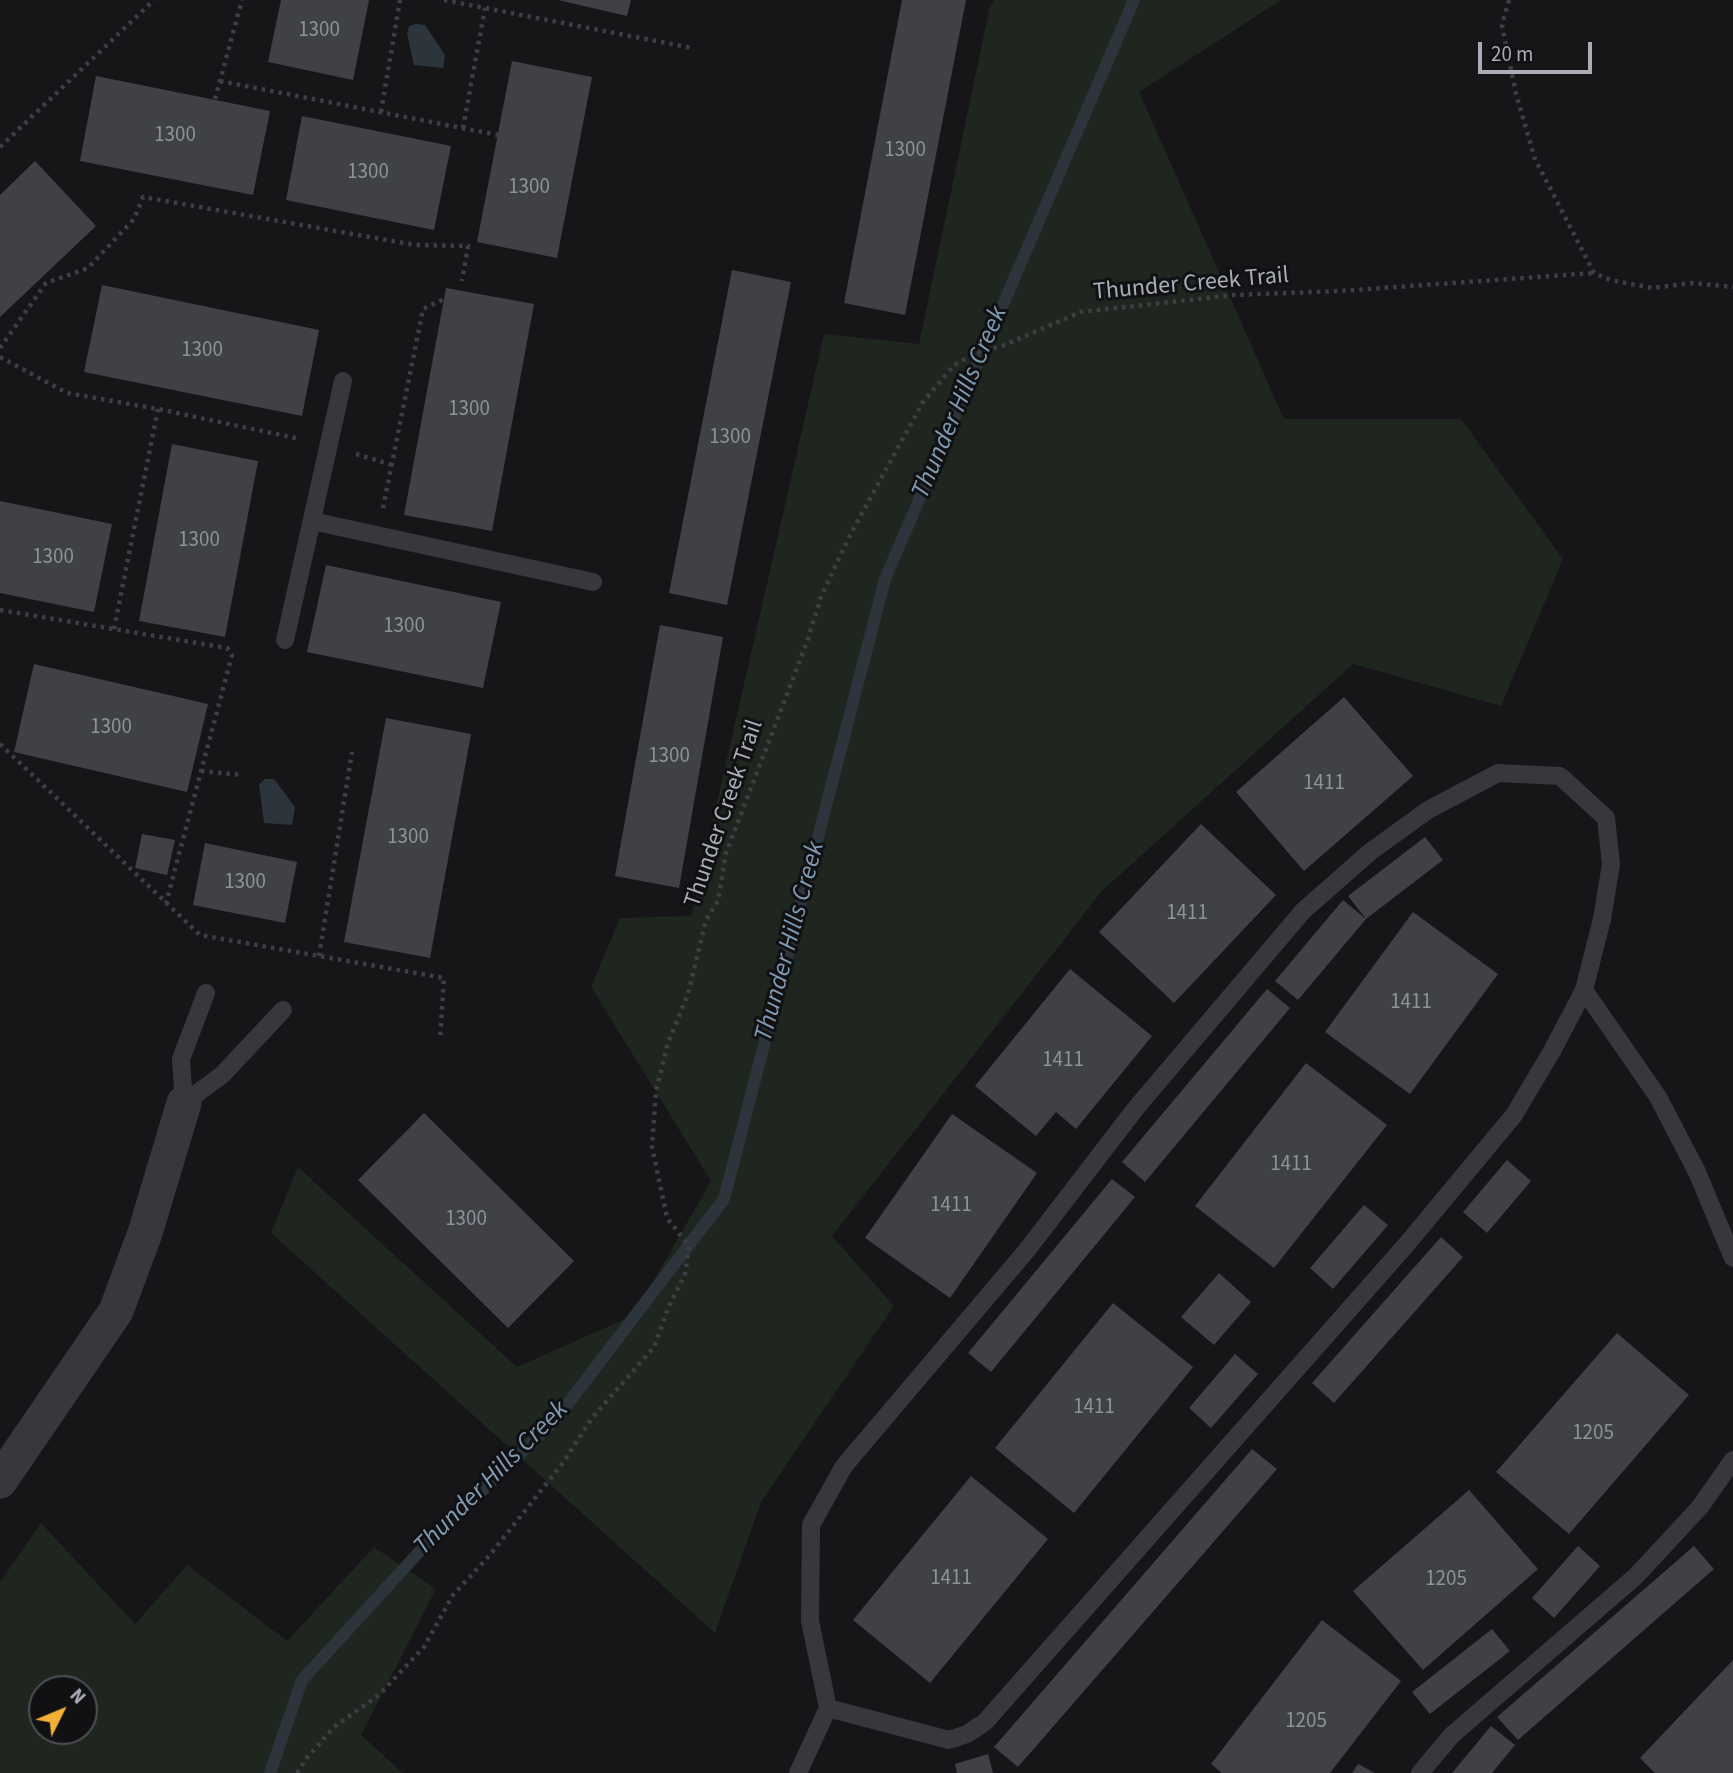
<!DOCTYPE html>
<style>
body{margin:0}
#map{position:relative;width:1733px;height:1773px;overflow:hidden;background:#161618;font-family:"Source Sans 3",sans-serif}
canvas{display:block}
.north{position:absolute;left:28px;top:1675px;width:70px;height:70px;box-sizing:border-box;background:#111113;border:2px solid #4d4f55;border-radius:50%;rotate:47deg;font-size:19px;font-weight:700;line-height:28px;text-align:center;color:#a8adb8}
.north::after{content:'';display:block;margin:auto;width:24px;height:32px;background:#f2b134;clip-path:polygon(50% 0,100% 100%,50% 72%,0 100%)}
.scale{position:absolute;left:1478px;top:42px;width:114px;height:32px;box-sizing:border-box;border:4px solid #a8adb8;border-top:0;padding-left:9px;font-size:21px;line-height:24px;white-space:nowrap;color:#a8adb8;-webkit-text-stroke:5px #111113;paint-order:stroke}
</style>
<div id="map">
<canvas width="1733" height="1773"></canvas>
<div class="north">N</div>
<div class="scale">20 m</div>
</div>
<script>
const context = document.querySelector('canvas').getContext('2d');
context.lineJoin = 'round';
function fill(path, color) {
  context.fillStyle = color;
  context.fill(path, 'evenodd');
}
function trace(path, color, width, dash) {
  context.strokeStyle = color;
  context.lineWidth = width;
  context.lineCap = dash ? 'butt' : 'round';
  context.setLineDash(dash || []);
  context.stroke(path);
}
function drawText(font, color, halo, rows, align = 'center') {
  context.font = font + ' "Source Sans 3",sans-serif';
  context.lineWidth = 6;
  context.setLineDash([]);
  context.textBaseline = 'middle';
  context.strokeStyle = halo;
  context.fillStyle = color;
  for (const [text, x, y, turn = 0] of rows) {
    context.save();
    context.translate(x, y);
    context.rotate((+turn || 0) * Math.PI / 180);
    context.textAlign = isNaN(turn) ? turn : align;
    if (halo) context.strokeText(text, 0, 0);
    context.fillText(text, 0, 0);
    context.restore();
  }
}
fill(new Path2D(`
 M994 0H1281L1139 92 1284 419H1461L1563 559 1501 706 1353 664 1102 891 832 1236 894 1306 761 1502 715 1633 271 1233 298 1167 517 1367 634 1315 711 1181 591 987 620 918 691 916 824 334 919 344 990 6Z
 M41 1523 135 1624 187 1565 287 1641 374 1547 436 1589 361 1735 403 1773H0V1582ZM84 1689V1731H42V1689Z`), '#1e261f');
fill(new Path2D(`
 M416 24 425 25 445 55 443 68 414 65 407 33 409 26Z
 M265 779H274L295 807 292 825 264 823 259 784Z`), '#2c353c');
trace(new Path2D(`
 M270 1773 302 1680 419 1552 557 1418 724 1199 885 579 1134 0`), '#2c353c', 12);
fill(new Path2D(`
 M281 0H369L353 80 268 62Z
 M558 0H631L627 16Z
 M902 0H966L905 315 844 303Z
 M512 61 592 77 557 258 477 242Z
 M96 76 270 111 253 195 80 161Z
 M302 116 451 146 434 230 286 200Z
 M35 161 96 226 0 317V195Z
 M732 270 791 282 727 605 669 593Z
 M102 285 319 330 302 416 84 372Z
 M446 288 534 304 492 531 404 515Z
 M172 444 258 461 225 637 139 621Z
 M0 501 112 524 94 612 0 593Z
 M326 565 501 602 483 688 307 652Z
 M660 625 723 637 679 888 615 876Z
 M34 664 208 704 187 792 14 752Z
 M1344 697 1413 776 1304 871 1236 792Z
 M386 718 471 734 430 958 344 942Z
 M1201 824 1276 895 1174 1003 1099 932Z
 M142 834 175 840 167 875 135 868Z
 M1425 837 1443 860 1366 919 1348 896Z
 M205 843 297 862 285 923 193 905Z
 M1343 900 1366 919 1298 1000 1275 981Z
 M1413 912 1498 974 1410 1094 1325 1032Z
 M1070 969 1152 1036 1076 1129 1056 1112 1036 1136 975 1086Z
 M1267 989 1290 1008 1145 1182 1122 1162Z
 M1306 1063 1387 1125 1274 1268 1195 1206Z
 M424 1113 574 1261 508 1328 358 1180Z
 M952 1114 1037 1173 950 1298 865 1238Z
 M1507 1160 1531 1181 1487 1233 1463 1212Z
 M1112 1179 1135 1197 991 1372 968 1353Z
 M1364 1205 1388 1225 1333 1289 1310 1268Z
 M1441 1237 1463 1257 1334 1403 1312 1383Z
 M1219 1273 1251 1302 1214 1345 1181 1317Z
 M1113 1303 1193 1367 1074 1513 995 1448Z
 M1617 1333 1689 1395 1569 1534 1496 1472Z
 M1235 1354 1258 1374 1211 1428 1189 1408Z
 M1252 1449 1277 1469 1018 1767 994 1747Z
 M971 1476 1048 1539 930 1683 853 1620Z
 M1469 1490 1538 1569 1423 1670 1353 1591Z
 M1578 1546 1600 1566 1554 1618 1532 1598Z
 M1694 1546 1714 1569 1518 1740 1497 1717Z
 M1322 1620 1401 1681 1330 1773H1222L1211 1764Z
 M1492 1629 1510 1651 1430 1714 1412 1692Z
 M1733 1660V1773H1655L1640 1758Z
 M1491 1726 1515 1745 1492 1773H1452Z
 M988 1754 993 1773H957L955 1764Z
 M1358 1764 1375 1773H1352Z`), '#404145');
trace(new Path2D(`
 M444 0 692 48
 M1509 0 1502 25 1516 94 1535 159 1594 273 1610 280 1652 288 1692 283 1733 287
 M220 81 498 135
 M215 99 242 0
 M381 112 400 0
 M463 128 485 8
 M0 147 154 0
 M0 348 46 283 88 268 134 219 143 197 415 245 468 246 462 281
 M0 357 67 393 158 409 300 439
 M356 454 392 465
 M383 508 423 309 444 299
 M0 610 227 648 232 655 166 903
 M114 629 158 409
 M0 744 200 935 444 978 440 1040
 M201 771 242 775
 M319 956 352 752
 M297 1773 306 1759 334 1727 379 1695 424 1647 453 1595 489 1556 562 1464 592 1418 654 1347 669 1306 685 1274 689 1246 667 1218 652 1147 656 1091 668 1043 688 994 706 920 718 901 726 853 807 642 821 597 849 537 923 402 954 365 976 353 1002 346 1081 312 1234 295 1340 291 1594 273`), '#3d3f44', 4.5, [3.5, 5]);
trace(new Path2D(`
 M312 521 593 582
 M285 640 343 381
 M1584 990 1658 1097 1697 1172 1733 1258
 M206 993 181 1059 184 1103 222 1075 283 1010
 M798 1773 828 1708 810 1621 811 1525 844 1466 1027 1250 1136 1108 1303 911 1370 852 1428 810 1498 773 1560 776 1606 818 1611 864 1602 919 1584 990 1552 1051 1514 1115 1406 1245 985 1722 967 1734 949 1740 828 1708
 M1420 1773 1452 1735 1636 1576 1700 1507 1733 1460`), '#37383d', 18);
trace(new Path2D(`
 M0 1481 116 1311 145 1233 184 1103`), '#37383d', 35);
drawText('21px', '#8e929b', null, [
 ["1300",319,31],
 ["1300",175,136],
 ["1300",905,151],
 ["1300",368,173],
 ["1300",529,188],
 ["1300",202,351],
 ["1300",469,410],
 ["1300",730,438],
 ["1300",199,541],
 ["1300",53,558],
 ["1300",404,627],
 ["1300",111,728],
 ["1300",669,757],
 ["1411",1324,784],
 ["1300",408,838],
 ["1300",245,883],
 ["1411",1187,914],
 ["1411",1411,1003],
 ["1411",1063,1061],
 ["1411",1291,1165],
 ["1411",951,1206],
 ["1300",466,1220],
 ["1411",1094,1408],
 ["1205",1593,1434],
 ["1411",951,1579],
 ["1205",1446,1580],
 ["1205",1306,1722]
]);
drawText('24px', '#a8adb8', '#111113', [
 ["Thunder Creek Trail",1191,285,-5],
 ["Thunder Creek Trail",725,814,-71]
]);
drawText('italic 26px', '#7f9bb3', '#111113', [
 ["Thunder Hills Creek",961,403,-67],
 ["Thunder Hills Creek",791,942,-75],
 ["Thunder Hills Creek",492,1479,-45]
]);
</script>
